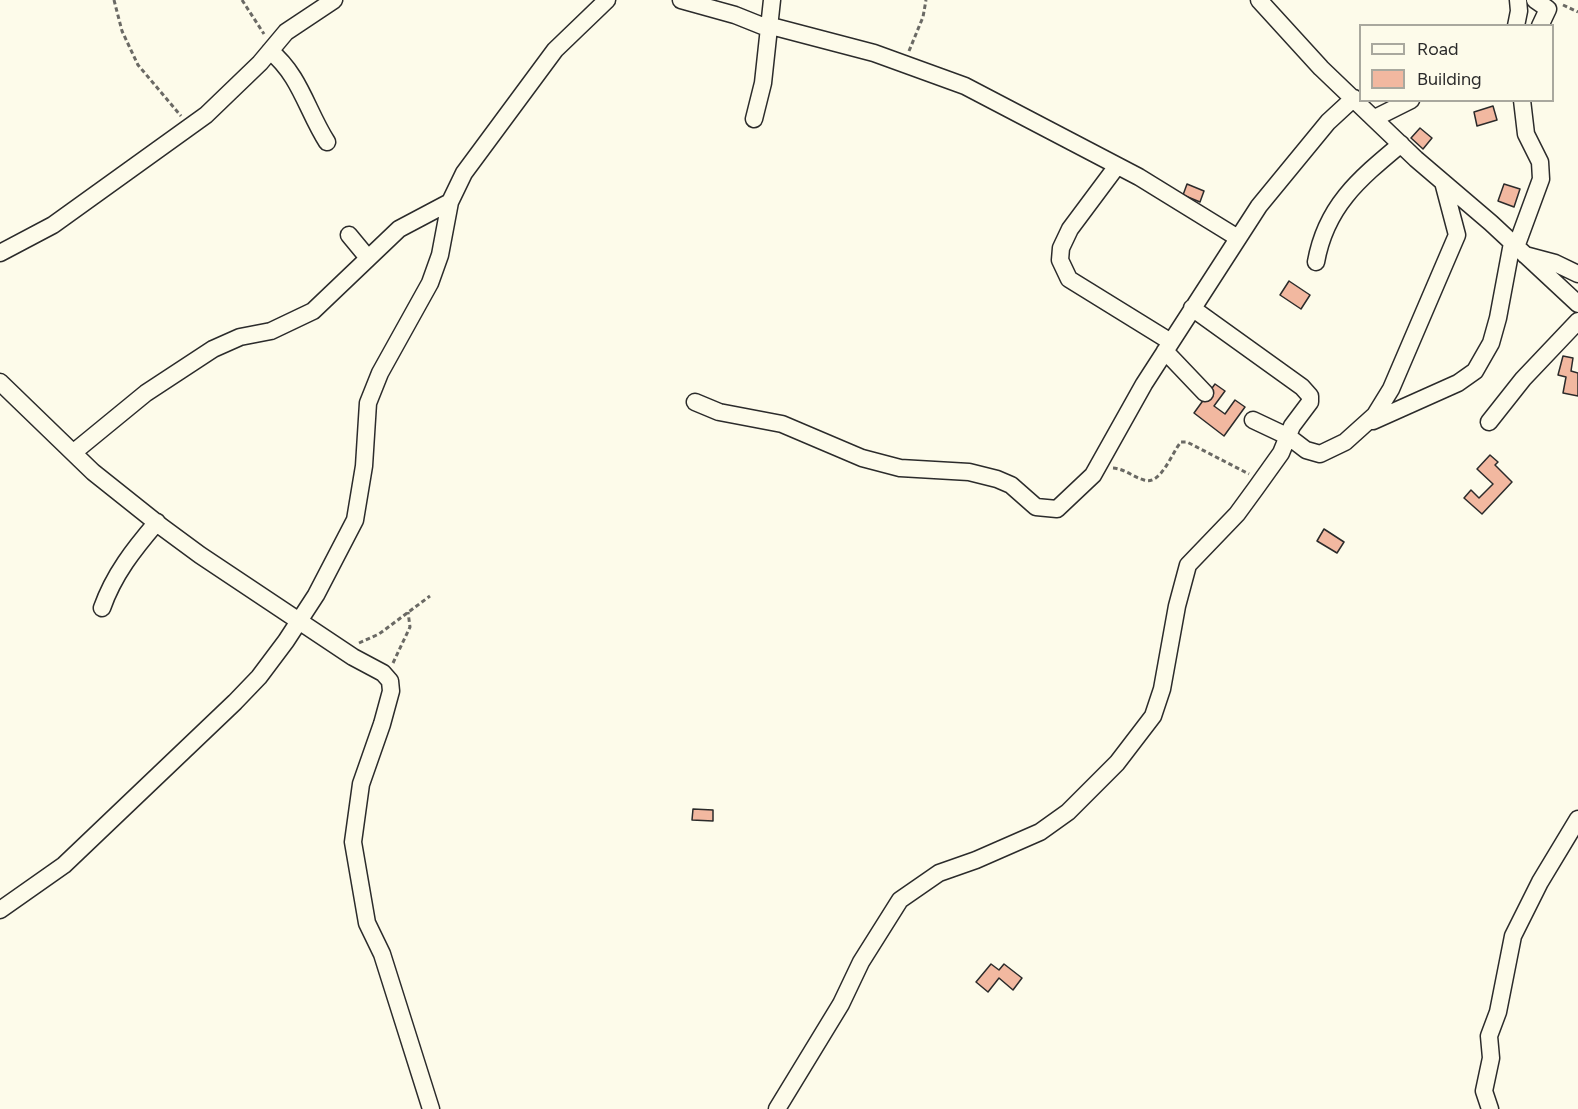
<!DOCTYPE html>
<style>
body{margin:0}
#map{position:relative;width:1578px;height:1109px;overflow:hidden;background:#fdfbea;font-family:Figtree,sans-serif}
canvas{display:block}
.legend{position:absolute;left:1359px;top:24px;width:195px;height:78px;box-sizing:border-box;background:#fdfbea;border:2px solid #a9a89e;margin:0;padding:8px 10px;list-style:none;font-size:18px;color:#2b2b2b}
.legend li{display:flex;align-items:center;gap:12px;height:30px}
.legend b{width:30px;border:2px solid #a9a89e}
</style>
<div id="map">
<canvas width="1578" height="1109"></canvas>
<ul class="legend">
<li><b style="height:8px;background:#fdfbea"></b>Road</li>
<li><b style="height:16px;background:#f2b8a0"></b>Building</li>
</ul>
</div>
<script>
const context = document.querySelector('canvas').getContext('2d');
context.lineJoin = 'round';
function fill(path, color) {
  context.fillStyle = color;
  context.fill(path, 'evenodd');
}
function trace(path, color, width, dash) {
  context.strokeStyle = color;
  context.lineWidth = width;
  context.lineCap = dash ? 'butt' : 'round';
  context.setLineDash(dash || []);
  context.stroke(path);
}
const building = new Path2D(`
 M1493 106 1497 120 1477 126 1474 112Z
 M1420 128 1432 138 1423 149 1411 138Z
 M1187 184 1204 191 1200 202 1183 195Z
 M1504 184 1520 189 1514 207 1498 201Z
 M1289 281 1310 295 1301 309 1280 295Z
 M1563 356 1573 358 1571 371 1578 373V396L1563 393 1566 377 1558 375Z
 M1215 384 1225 391 1214 406 1225 414 1235 400 1245 407 1224 436 1194 413Z
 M1490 455 1498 462 1495 465 1512 482 1482 514 1464 498 1471 490 1479 498 1493 484 1477 469Z
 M1324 529 1344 542 1337 553 1317 541Z
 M693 809 713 810V821L692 820Z
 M991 964 999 970 1004 964 1022 978 1013 990 999 978 988 992 976 982Z`);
fill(building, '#f2b8a0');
trace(building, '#2b2b2b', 1.5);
const minor = new Path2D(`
 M681 0 735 15 770 29
 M1259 0 1321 68 1416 159 1491 223 1578 304
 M1535 0 1548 9 1540 26
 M771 26 874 53 965 86 1139 177 1238 238
 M1516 26 1519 11 1518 0
 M270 51C300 75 307 111 327 142
 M1375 118 1411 100
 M754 119 763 83 772 0
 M1117 166 1070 229 1061 248 1060 260 1069 279 1171 342
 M349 235 368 258
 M1516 247 1541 179 1540 162 1526 134 1522 100
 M0 253 53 225 206 115 260 63 286 32 334 0
 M1525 255 1555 263 1578 274
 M1316 262C1326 206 1359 179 1401 144
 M1165 351 1205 393
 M0 382 93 472 162 527 200 555 353 657 383 673 390 681 391 691 382 724 361 784 353 842 367 923 382 954 431 1109
 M695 402 719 412 782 424 862 458 900 468 969 472 997 479 1011 485 1036 507 1057 509 1093 475 1144 384 1259 206 1328 122 1354 98
 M1253 420 1289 437 1306 450 1320 454 1345 442 1375 415 1391 389 1457 235 1443 182
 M1373 421 1458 383 1475 371 1491 343 1498 318 1512 243
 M1489 422 1523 379 1578 321
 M74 452 146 393 213 349 240 337 271 331 313 311 399 229 450 202
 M102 608C114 574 134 549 157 522
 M0 910 64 865 235 702 259 677 286 641 316 595 355 520 364 466 368 403 380 373 430 283 440 255 450 202 464 173 555 50 607 0
 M777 1109 841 1004 861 962 900 900 939 873 976 860 1040 832 1068 812 1117 763 1153 716 1162 689 1177 606 1188 565 1237 514 1256 488 1281 453 1292 426 1310 402V396L1302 387 1192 308
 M1490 1109 1484 1091 1491 1058 1489 1036 1498 1012 1513 936 1540 882 1578 819`);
trace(minor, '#2b2b2b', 19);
trace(new Path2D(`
 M114 0 122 31 138 65 181 116
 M242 0 264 34
 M1563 5 1578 12
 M909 51 923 17 926 0
 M1113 468C1125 469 1133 477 1144 480 1161 486 1172 452 1181 442H1187L1249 474
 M359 643 379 634 430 596
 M393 663 410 627 408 612`), '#6a6964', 3, [4.5, 3]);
trace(minor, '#fdfbea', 16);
</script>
